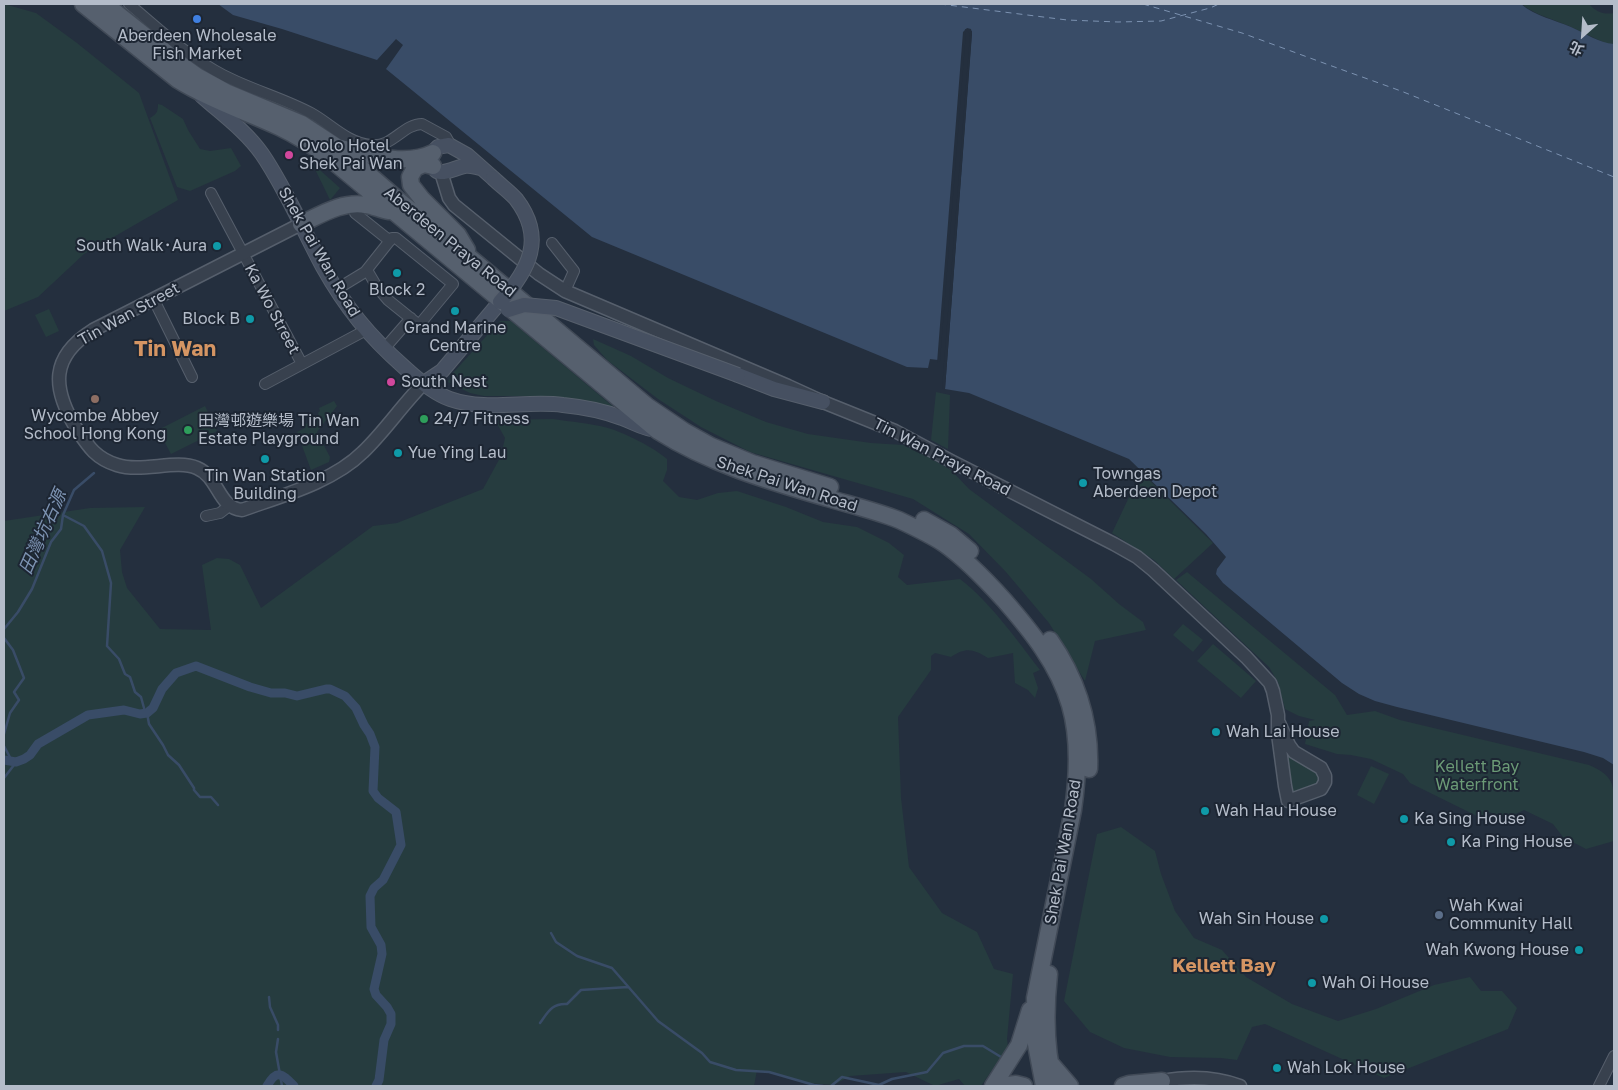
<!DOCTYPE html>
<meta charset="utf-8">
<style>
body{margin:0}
#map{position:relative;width:1618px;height:1090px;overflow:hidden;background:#242f3e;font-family:"Golos Text","Noto Sans TC",sans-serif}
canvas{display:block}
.frame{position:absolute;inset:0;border:5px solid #b4bcc9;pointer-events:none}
.north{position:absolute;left:1558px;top:10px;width:50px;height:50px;-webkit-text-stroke:4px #1d2633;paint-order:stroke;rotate:206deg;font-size:14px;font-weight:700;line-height:20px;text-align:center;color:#b4bcc9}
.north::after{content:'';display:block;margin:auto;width:18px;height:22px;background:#b4bcc9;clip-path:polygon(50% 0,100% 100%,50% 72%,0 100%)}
</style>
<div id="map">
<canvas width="1618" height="1090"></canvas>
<div class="frame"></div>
<div class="north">北</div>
</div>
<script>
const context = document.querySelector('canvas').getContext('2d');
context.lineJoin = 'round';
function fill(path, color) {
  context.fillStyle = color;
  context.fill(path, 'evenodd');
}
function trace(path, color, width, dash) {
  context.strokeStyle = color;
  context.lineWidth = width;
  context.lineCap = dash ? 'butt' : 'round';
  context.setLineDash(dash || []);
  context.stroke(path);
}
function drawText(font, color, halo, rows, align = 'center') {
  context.font = font + ' "Golos Text","Noto Sans TC",sans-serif';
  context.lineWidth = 4;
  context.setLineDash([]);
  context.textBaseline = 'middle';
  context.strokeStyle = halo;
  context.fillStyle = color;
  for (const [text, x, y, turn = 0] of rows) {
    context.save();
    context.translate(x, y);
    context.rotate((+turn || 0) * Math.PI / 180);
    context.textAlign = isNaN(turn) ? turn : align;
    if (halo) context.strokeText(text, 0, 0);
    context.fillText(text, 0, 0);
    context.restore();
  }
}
fill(new Path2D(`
 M4 4 36 13 77 43 139 93 178 200 84 254 38 297 4 311V279L6 278H4Z
 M1523 4H1589C1596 12 1604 15 1614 13V44H1607L1569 26 1538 14 1525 7Z
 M158 104 162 105 183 119 188 130 200 149 210 151 231 148 241 166 235 171 190 191 177 187 150 118C157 114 158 111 158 104Z
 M312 163 340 188 331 199 330 200Z
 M49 309 59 331 46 337 35 315Z
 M500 321H511L616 409 574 400 541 396H484L470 393 448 382 453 373Z
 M593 339 631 356 668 378 716 401 766 422 808 434 871 443 903 445 928 457 951 470 969 489 1091 579 1119 604 1143 622 1146 630 1095 641 1085 681 1049 623 1006 572 969 534 913 499 750 452 701 427 658 399 607 360 594 345Z
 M936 392 950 395 948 449 931 440Z
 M334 401 337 406 317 432 330 457 329 462 311 470 297 432 305 428 304 425 319 417 318 413 320 411 319 408Z
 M205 406 217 431 171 454 158 430Z
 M553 419C571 422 590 423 608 428 623 432 655 448 667 459V470L663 481 679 497 697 500 718 493 737 491 786 507 823 522 857 527 889 543 904 555 898 577 907 585 960 579C990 602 1017 640 1040 670L1033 673 1038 688 1035 698 1028 690 1015 683 1013 653 988 658C973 649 966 647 951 657L935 653 931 656V670L898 717 901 798 909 867 942 913 977 932 994 969 1013 974 1007 1039 1008 1047 981 1086H965L959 1079 935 1086 906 1072 850 1076 834 1085 807 1083 757 1070 754 1086H4V521L90 508 145 507 120 550 122 572 127 588 160 629 211 630 202 565 217 558 229 559 240 565 261 608 373 526 397 523 483 489 501 456 505 438 495 420Z
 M1141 472 1213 543 1174 579 1154 560 1112 533Z
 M1187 572 1335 695 1347 715 1375 711 1400 720 1589 765C1614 776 1614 784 1614 809 1614 820 1614 830 1614 841L1586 849 1563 837 1553 824 1524 810C1511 817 1502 817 1489 812L1485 820 1410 783 1403 774 1371 759 1351 755 1337 754 1305 744 1309 721 1315 720 1299 716 1285 709 1278 682 1269 667 1176 580Z
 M1183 624 1203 640 1193 652 1173 635Z
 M1213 644 1256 681 1241 698 1197 661Z
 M1286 755 1318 771 1319 780 1317 785 1295 792 1291 790Z
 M1371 766 1389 774 1374 804 1357 795Z
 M1121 827 1155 851 1161 874 1175 911 1194 938 1222 950 1246 977 1292 1004 1338 1021 1376 1009 1434 985 1470 977 1481 991H1502L1517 1008 1508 1029 1384 1078 1265 1024 1252 1027 1237 1060 1221 1058 1170 1057 1124 1048 1090 1032 1064 1001 1097 834Z`), '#263c3f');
fill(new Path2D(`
 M218 4H1521C1535 16 1555 20 1571 27 1585 33 1599 43 1614 44V765L1603 758 1584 752 1397 707 1375 701 1359 694 1342 683 1223 583 1216 574 1217 569 1226 557 1206 534 1129 459 969 393 945 389 972 31 965 29 938 360 930 359 928 368 907 367 592 237 386 69 403 45 396 39 377 60 282 29 233 15Z`), '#394c67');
fill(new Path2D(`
 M967 28 971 29 972 34 945 389 942 388 970 34 967 31 966 32 940 361 937 363 963 32Z`), '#242f3e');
trace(new Path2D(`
 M63 515 84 526 102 551 111 583 107 646 119 659 125 674 130 677 135 692 141 697 144 708
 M4 629 18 612 32 589 51 542 61 529 63 515 74 490 94 473
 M4 638 13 650 24 678 14 692 19 700 10 713 4 734
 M147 713 149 724 163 745 168 755 179 765 194 788V790L200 797H211L218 805
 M4 746 14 765 4 778
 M551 933 556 942 577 956 612 968 658 1021 702 1053 710 1062 736 1070 769 1072 814 1085 823 1086
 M269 997 270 1007 278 1025V1030
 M540 1023C548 1012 552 1003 567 1004L581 990 628 987
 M278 1039 276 1052 282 1086
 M831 1086 842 1077 879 1085 892 1079 927 1072 943 1053 964 1046H983L1001 1057`), '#394c67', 2.5);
trace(new Path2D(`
 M4 760 16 762 24 759 30 755 38 744 88 715 124 710 140 714 147 713 153 708 162 689 176 673 196 666 250 687 271 693H285L297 696 326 689H330L345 696 356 708 364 725 370 734 375 747 373 791 378 798 396 812 401 845 383 880 374 888 370 896 371 927 381 945 382 954 374 989 376 995 387 1007 391 1014V1024L384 1040 379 1080 376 1086
 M267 1086C277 1068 282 1074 294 1086`), '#394c67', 9);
trace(new Path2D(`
 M940 4 1067 20 1118 22 1161 21 1210 8 1219 4
 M1143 4 1242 33 1329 65 1401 91 1614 177`), '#7c92b1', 1, [6, 5]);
const minor = new Path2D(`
 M129 4C159 29 188 57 223 75 252 90 283 98 311 113 331 124 347 143 371 145 392 148 403 124 422 124L446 137 451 146
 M211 193 302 364
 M355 213 390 241
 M552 243 574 271 565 291
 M337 289 365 272 392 238H396L453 284 419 325 388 300 377 287 367 270
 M154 300 192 377
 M384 349 411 318
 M265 384 366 330
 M206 516 220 513 229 506
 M1599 1086 1614 1056`);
const tertiary = new Path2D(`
 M441 172 449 198 454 205 539 274 565 291 788 386 823 402 895 431 951 461 1114 544 1137 557 1153 570 1246 657 1270 683 1273 691 1278 715V734L1285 786 1288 801 1321 789 1325 782V776L1321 768 1294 752 1289 745 1279 723
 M301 224 93 330C50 357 52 388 76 428 88 446 95 458 117 465 142 473 176 459 197 468 219 477 218 508 242 510 281 496 333 482 363 452 385 431 402 405 424 383
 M1162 1081C1189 1076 1214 1076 1240 1086`);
const secondary = new Path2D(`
 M202 96C222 114 246 131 262 154 286 189 303 230 323 267 346 308 369 336 404 367 417 379 433 393 450 399 487 412 526 400 563 405 583 407 604 411 622 418 636 423 643 429 658 430
 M481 168C475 167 470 165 465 166 454 167 435 182 432 161 431 155 433 151 438 147L449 145 467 155 493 178
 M738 375 774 389 823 402
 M424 383 442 371 500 302`);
const primary = new Path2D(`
 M83 4 178 80C210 100 245 111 279 127 296 135 313 146 328 157L658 431C710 464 769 481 827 498 851 505 876 511 899 520 914 527 929 534 943 543 966 559 985 579 1004 600 1031 631 1058 664 1070 705 1080 739 1078 775 1073 810L1035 998 1036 1044 1044 1086
 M105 4 183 66 197 76 228 93 302 124 337 147 403 204 474 261 647 406 684 431 711 446 752 463 830 487
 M337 147C366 154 405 167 433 153
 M433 166 424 164 415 168 410 177 411 185 422 199 458 235 467 250
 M301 224C322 214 342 201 366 205 374 206 381 210 389 211
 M924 520 951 535 970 551
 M1050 640C1077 679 1091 720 1089 769
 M1049 974C1045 1011 1045 1050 1055 1086
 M1052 1065 1070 1086
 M993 1086 1019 1045 1030 1010
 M1001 1086 1016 1084 1024 1086
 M1123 1086 1129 1084 1162 1081`);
trace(minor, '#565f6c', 12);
trace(tertiary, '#565f6c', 15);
trace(secondary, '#565f6c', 16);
trace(primary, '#414a57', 19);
trace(minor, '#38414e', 10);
trace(tertiary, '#38414e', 12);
trace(secondary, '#465061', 14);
trace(primary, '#56606e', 16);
const secondaryBridge = new Path2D(`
 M493 178C500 185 509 191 516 199 546 238 529 270 500 302
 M508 310 524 305 556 308 738 375`);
trace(secondaryBridge, '#565f6c', 16, []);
trace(secondaryBridge, '#465061', 14);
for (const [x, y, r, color] of [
 [197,19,5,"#3f7fe0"],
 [289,155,5,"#d1479c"],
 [217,246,5,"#0f9aa8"],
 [397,273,5,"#0f9aa8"],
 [455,311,5,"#0f9aa8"],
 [250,319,5,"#0f9aa8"],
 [391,382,5,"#d1479c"],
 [95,399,5,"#8d6e63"],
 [424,419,5,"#2e9e5b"],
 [188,430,5,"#2e9e5b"],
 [398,453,5,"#0f9aa8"],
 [265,459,5,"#0f9aa8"],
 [1083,483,5,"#0f9aa8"],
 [1216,732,5,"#0f9aa8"],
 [1205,811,5,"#0f9aa8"],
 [1404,819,5,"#0f9aa8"],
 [1451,842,5,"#0f9aa8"],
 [1439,915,5,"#5c6f8a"],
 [1324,919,5,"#0f9aa8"],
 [1579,950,5,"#0f9aa8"],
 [1312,983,5,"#0f9aa8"],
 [1277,1068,5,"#0f9aa8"]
]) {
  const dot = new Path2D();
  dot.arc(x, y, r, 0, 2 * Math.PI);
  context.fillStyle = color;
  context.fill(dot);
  trace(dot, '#1d2633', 2);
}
drawText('16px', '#b4bcc9', '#1d2633', [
 ["Aberdeen Wholesale",197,36,"center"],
 ["Fish Market",197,54,"center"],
 ["Ovolo Hotel",299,146],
 ["Shek Pai Wan",299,164],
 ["South Walk･Aura",207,246,"right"],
 ["Block 2",397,290,"center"],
 ["Block B",240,319,"right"],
 ["Grand Marine",455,328,"center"],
 ["Centre",455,346,"center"],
 ["South Nest",401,382],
 ["Wycombe Abbey",95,416,"center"],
 ["School Hong Kong",95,434,"center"],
 ["24/7 Fitness",434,419],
 ["田灣邨遊樂場 Tin Wan",198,421],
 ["Estate Playground",198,439],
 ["Yue Ying Lau",408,453],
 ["Towngas",1093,474],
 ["Aberdeen Depot",1093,492],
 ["Tin Wan Station",265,476,"center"],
 ["Building",265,494,"center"],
 ["Wah Lai House",1226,732],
 ["Wah Hau House",1215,811],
 ["Ka Sing House",1414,819],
 ["Ka Ping House",1461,842],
 ["Wah Kwai",1449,906],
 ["Community Hall",1449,924],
 ["Wah Sin House",1314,919,"right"],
 ["Wah Kwong House",1569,950,"right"],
 ["Wah Oi House",1322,983],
 ["Wah Lok House",1287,1068]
], 'left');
drawText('16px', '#b4bcc9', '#1d2633', [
 ["Aberdeen Praya Road",450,242,39],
 ["Shek Pai Wan Road",319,252,60],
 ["Ka Wo Street",272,309,62],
 ["Tin Wan Street",129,314,-29],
 ["Tin Wan Praya Road",942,457,27],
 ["Shek Pai Wan Road",787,484,18],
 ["Shek Pai Wan Road",1063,852,-80]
]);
drawText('16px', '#6b9a76', '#1d2633', [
 ["Kellett Bay",1477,767],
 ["Waterfront",1477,785]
]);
drawText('italic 18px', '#7c92b1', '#1d2633', [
 ["田灣坑右源",43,532,-66]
]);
drawText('bold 19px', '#d59563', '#1d2633', [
 ["Kellett Bay",1224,966]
]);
drawText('bold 21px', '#d59563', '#1d2633', [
 ["Tin Wan",175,349]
]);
</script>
